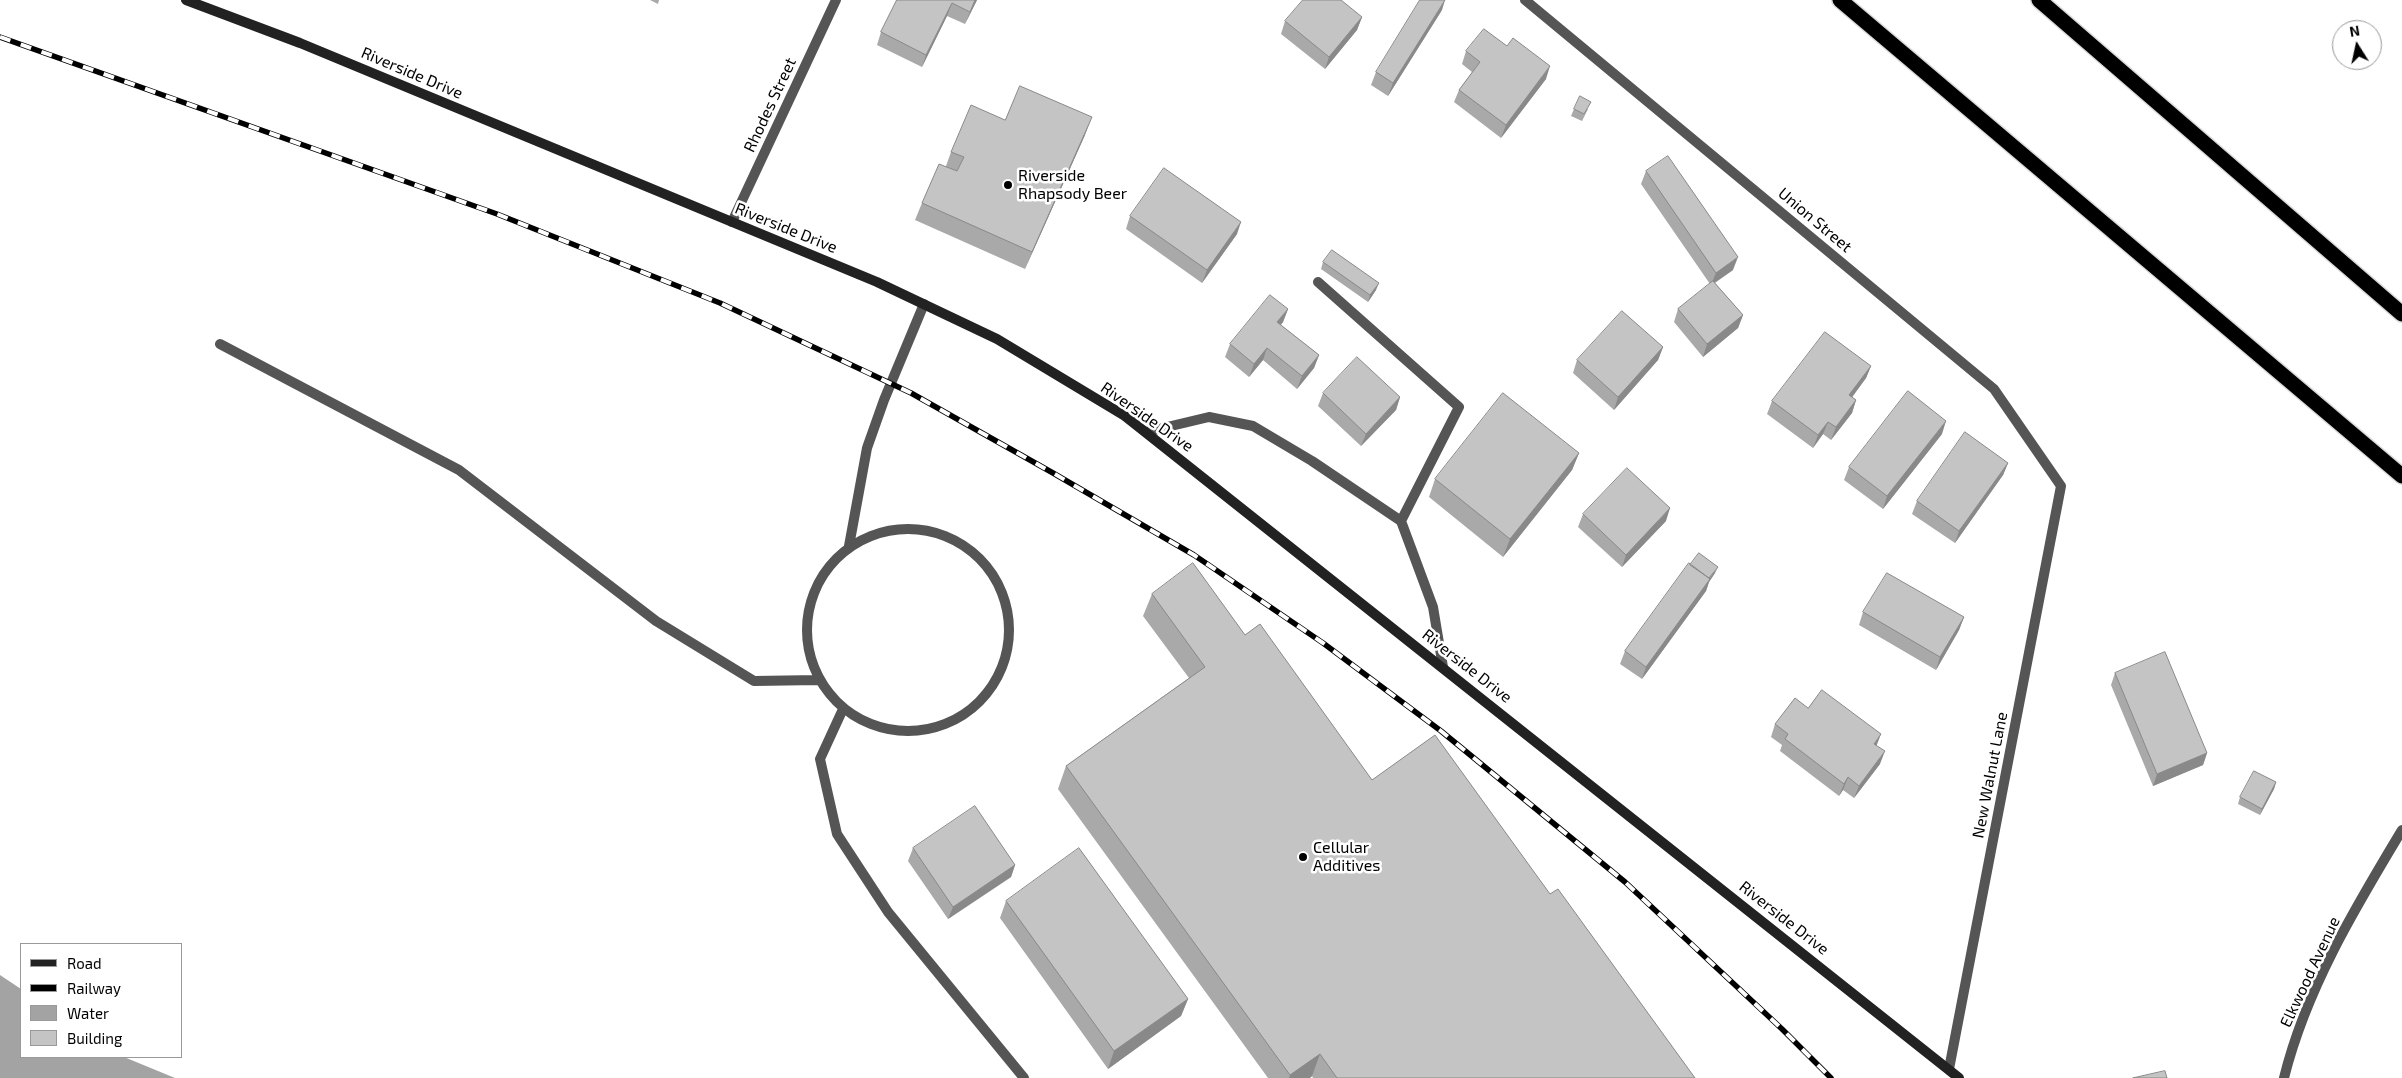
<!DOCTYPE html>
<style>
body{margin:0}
#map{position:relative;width:2402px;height:1078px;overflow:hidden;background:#fff;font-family:"Exo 2",sans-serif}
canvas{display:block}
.legend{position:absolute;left:20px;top:943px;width:162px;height:115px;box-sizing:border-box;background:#fff;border:1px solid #999;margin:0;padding:6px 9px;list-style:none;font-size:15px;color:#000}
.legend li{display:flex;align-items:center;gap:10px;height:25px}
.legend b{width:25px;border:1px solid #999}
.north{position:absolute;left:2332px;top:20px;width:50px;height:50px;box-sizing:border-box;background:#fff;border:1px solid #999;border-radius:50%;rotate:350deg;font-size:14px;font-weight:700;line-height:20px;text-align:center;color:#000}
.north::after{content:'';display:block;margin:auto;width:18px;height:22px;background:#000;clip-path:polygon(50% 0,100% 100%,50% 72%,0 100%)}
</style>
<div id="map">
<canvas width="2402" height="1078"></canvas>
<ul class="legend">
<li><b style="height:6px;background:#222"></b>Road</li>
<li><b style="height:6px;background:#000"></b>Railway</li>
<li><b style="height:14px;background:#a3a3a3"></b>Water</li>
<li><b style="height:14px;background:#c4c4c4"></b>Building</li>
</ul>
<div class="north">N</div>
</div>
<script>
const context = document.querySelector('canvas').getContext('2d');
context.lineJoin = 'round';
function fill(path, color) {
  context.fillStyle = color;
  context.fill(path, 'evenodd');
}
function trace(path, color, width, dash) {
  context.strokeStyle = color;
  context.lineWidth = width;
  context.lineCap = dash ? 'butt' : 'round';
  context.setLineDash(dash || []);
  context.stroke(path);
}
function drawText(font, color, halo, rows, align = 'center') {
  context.font = font + ' "Exo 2",sans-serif';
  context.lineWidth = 5;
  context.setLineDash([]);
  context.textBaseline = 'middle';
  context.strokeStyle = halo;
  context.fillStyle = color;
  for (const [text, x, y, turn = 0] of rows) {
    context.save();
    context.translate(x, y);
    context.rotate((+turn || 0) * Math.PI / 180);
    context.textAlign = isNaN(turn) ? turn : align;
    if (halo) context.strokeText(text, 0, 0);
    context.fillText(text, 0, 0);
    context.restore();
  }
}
fill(new Path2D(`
 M0 975 21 989V1057H124L175 1078H0Z`), '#a3a3a3');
const motorway = new Path2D(`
 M1840 0 2402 476
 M2039 0 2402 314`);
trace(motorway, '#dbdbdb', 18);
trace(new Path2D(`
 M1318 282 1459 407 1401 521
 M220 344 459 470 656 621 754 681 818 680
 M1146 432 1209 417 1253 426 1312 461 1401 521 1433 607 1443 667
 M807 630a101 101 0 1 1 202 0a101 101 0 1 1-202 0Z
 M849 546 867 448 884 400 924 304
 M843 709 820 759 837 834 888 912 1024 1078`), '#555', 10);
trace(new Path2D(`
 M1525 0 1994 389 2061 486 1949 1069
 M732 222 836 0
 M2284 1078C2306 989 2355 908 2402 830`), '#555', 10);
trace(new Path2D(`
 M186 0 300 43 877 282 997 339 1125 416 1959 1078`), '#222', 10);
trace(motorway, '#000', 15);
const rail = new Path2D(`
 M0 37 497 214 720 303 911 393 1053 473 1194 555 1323 643 1441 731 1625 882 1782 1029 1831 1078`);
trace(rail, '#000', 5.5);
trace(rail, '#fff', 4, [11]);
fill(new Path2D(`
 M650 0H659L658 4Z
 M897 0H977L965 24 947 16 922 67 877 45 881 32Z
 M1442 10 1388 96 1371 85 1376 72Z
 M1362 17 1357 30 1325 69 1281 34 1285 21Z
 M1507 46 1546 79 1501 138 1454 102 1459 90 1472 72 1462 64 1466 51Z
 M1574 109H1588L1582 121 1571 116Z
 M1005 120 1085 135 1025 269 915 220 922 203 946 166 951 152Z
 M1646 171 1733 270 1715 283 1743 315 1738 328 1703 357 1674 322 1678 309 1710 284 1641 184Z
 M1130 216 1237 234 1202 283 1126 229Z
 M1323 262 1376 290 1368 302 1321 269Z
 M1288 309 1283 322 1281 325 1319 355 1314 368 1297 389 1263 360 1249 377 1225 357 1230 344Z
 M1663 347 1658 360 1614 410 1573 373 1577 360Z
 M1871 366 1866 378 1852 397 1856 400 1852 413 1831 440 1823 434 1813 448 1767 414 1772 401Z
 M1323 393 1400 397 1396 410 1361 446 1318 406Z
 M1942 434 1883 509 1844 480 1849 467Z
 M1579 453 1572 470 1503 557 1429 497 1435 479Z
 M2008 463 2003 475 1955 543 1912 514 1917 501Z
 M1583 514 1666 521 1622 567 1578 527Z
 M1690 565 1715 573 1709 582 1706 591 1642 679 1620 664 1625 651Z
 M1152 594 1245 635 1372 780 1550 894 1695 1078H1313L1312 1076 1310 1078H1268L1058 789 1066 766 1189 678 1143 616Z
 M1863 612 1964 617 1959 630 1936 670 1859 625Z
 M2115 673 2207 753 2203 765 2153 786 2111 685Z
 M1808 708 1877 746 1880 764 1854 798 1843 790 1839 796 1780 751 1782 745 1771 737 1775 724Z
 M2276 782 2274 789 2260 815 2238 804 2240 797Z
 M913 848 1015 865 1011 877 948 919 908 861Z
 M1006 901 1188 999 1181 1016 1108 1069 1000 918Z`), '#a9a9a9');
fill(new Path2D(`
 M975 0H977L965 24Z
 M1445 0 1442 10 1388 96 1393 83Z
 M952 3 947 16 922 67 926 55Z
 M1362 17 1357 30 1325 69 1329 57Z
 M1550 66 1546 79 1501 138 1506 125Z
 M1092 117 1085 135 1025 269 1032 252Z
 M1241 222 1237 234 1202 283 1207 270Z
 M1738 257 1733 270 1711 285 1716 273Z
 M1379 283 1376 290 1368 302 1370 295Z
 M1288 309 1283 322 1273 334 1277 322Z
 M1743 315 1738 328 1703 357 1707 344Z
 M1663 347 1658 360 1614 410 1618 397Z
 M1267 348 1263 360 1249 377 1254 364Z
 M1319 355 1314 368 1297 389 1302 376Z
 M1871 366 1866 378 1845 407 1849 395Z
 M1400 397 1396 410 1361 446 1366 434Z
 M1856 400 1852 413 1831 440 1836 427Z
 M1946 421 1942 434 1883 509 1887 496Z
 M1828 422 1823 434 1813 448 1818 435Z
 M1579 453 1572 470 1503 557 1510 539Z
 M2008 463 2003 475 1955 543 1959 531Z
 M1670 508 1666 521 1622 567 1626 555Z
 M1718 567 1715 573 1709 582 1706 591 1642 679 1646 667Z
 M1964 617 1959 630 1936 670 1940 657Z
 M1881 734 1876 747 1874 744Z
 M1885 751 1880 764 1854 798 1859 786Z
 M2207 753 2203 765 2153 786 2157 774Z
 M1848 777 1843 790 1839 796 1844 784Z
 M2276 782 2274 789 2260 815 2262 809Z
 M1015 865 1011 877 948 919 953 907Z
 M1188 999 1181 1016 1108 1069 1114 1051Z
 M1320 1054 1312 1076 1310 1078H1289L1290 1075Z`), '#898989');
const building = new Path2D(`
 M897 0H975L970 12 952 3 926 55 881 32Z
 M1303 0H1341L1362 17 1329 57 1285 21Z
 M1420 0H1445L1393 83 1376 72Z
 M1484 29 1507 46 1513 38 1550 66 1506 125 1459 90 1480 62 1466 51Z
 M1020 86 1092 117 1032 252 922 203 939 164 957 171 964 157 951 152 971 105 1005 120Z
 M1580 96 1591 102 1584 114 1574 109Z
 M1668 156 1738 257 1716 273 1646 171Z
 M1164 168 1241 222 1207 270 1130 216Z
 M1332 250 1379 283 1370 295 1323 262Z
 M1713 281 1743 315 1707 344 1678 309Z
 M1270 295 1288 309 1277 322 1319 355 1302 376 1267 348 1254 364 1230 344Z
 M1622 311 1663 347 1618 397 1577 360Z
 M1825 332 1871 366 1849 395 1856 400 1836 427 1828 422 1818 435 1772 401Z
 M1357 357 1400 397 1366 434 1323 393Z
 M1908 391 1946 421 1887 496 1849 467Z
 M1503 393 1579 453 1510 539 1435 479Z
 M1965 432 2008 463 1959 531 1917 501Z
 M1627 468 1670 508 1626 555 1583 514Z
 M1699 553 1718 567 1709 578 1690 565Z
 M1193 563 1245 635 1260 624 1372 780 1435 735 1550 894 1558 889 1695 1078H1337L1320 1054 1290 1075 1066 766 1205 667 1152 594Z
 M1689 563 1710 579 1646 667 1625 651Z
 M1887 573 1964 617 1940 657 1863 612Z
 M2165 652 2207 753 2157 774 2115 673Z
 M1822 690 1881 734 1874 744 1885 751 1859 786 1848 777 1844 784 1785 739 1788 734 1775 724 1795 698 1808 708Z
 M2254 771 2276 782 2262 809 2240 797Z
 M975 806 1015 865 953 907 913 848Z
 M1079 848 1188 999 1114 1051 1006 901Z
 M2165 1071 2167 1078H2133Z`);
fill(building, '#c4c4c4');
trace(building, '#898989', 1);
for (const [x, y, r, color] of [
 [1008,185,5,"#000"],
 [1303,857,5,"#000"]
]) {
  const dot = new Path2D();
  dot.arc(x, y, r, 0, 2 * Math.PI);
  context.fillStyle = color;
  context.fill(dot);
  trace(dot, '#fff', 2);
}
drawText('16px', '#000', '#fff', [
 ["Riverside Drive",412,73,23],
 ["Rhodes Street",770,105,-65],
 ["Union Street",1815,220,40],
 ["Riverside Drive",786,228,22],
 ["Riverside Drive",1147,417,35],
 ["Riverside Drive",1467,666,38],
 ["New Walnut Lane",1990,775,-79],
 ["Riverside Drive",1784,918,38],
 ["Elkwood Avenue",2310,972,-65]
]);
drawText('16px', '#000', '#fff', [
 ["Riverside",1018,176],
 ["Rhapsody Beer",1018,194],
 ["Cellular",1313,848],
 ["Additives",1313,866]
], 'left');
</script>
